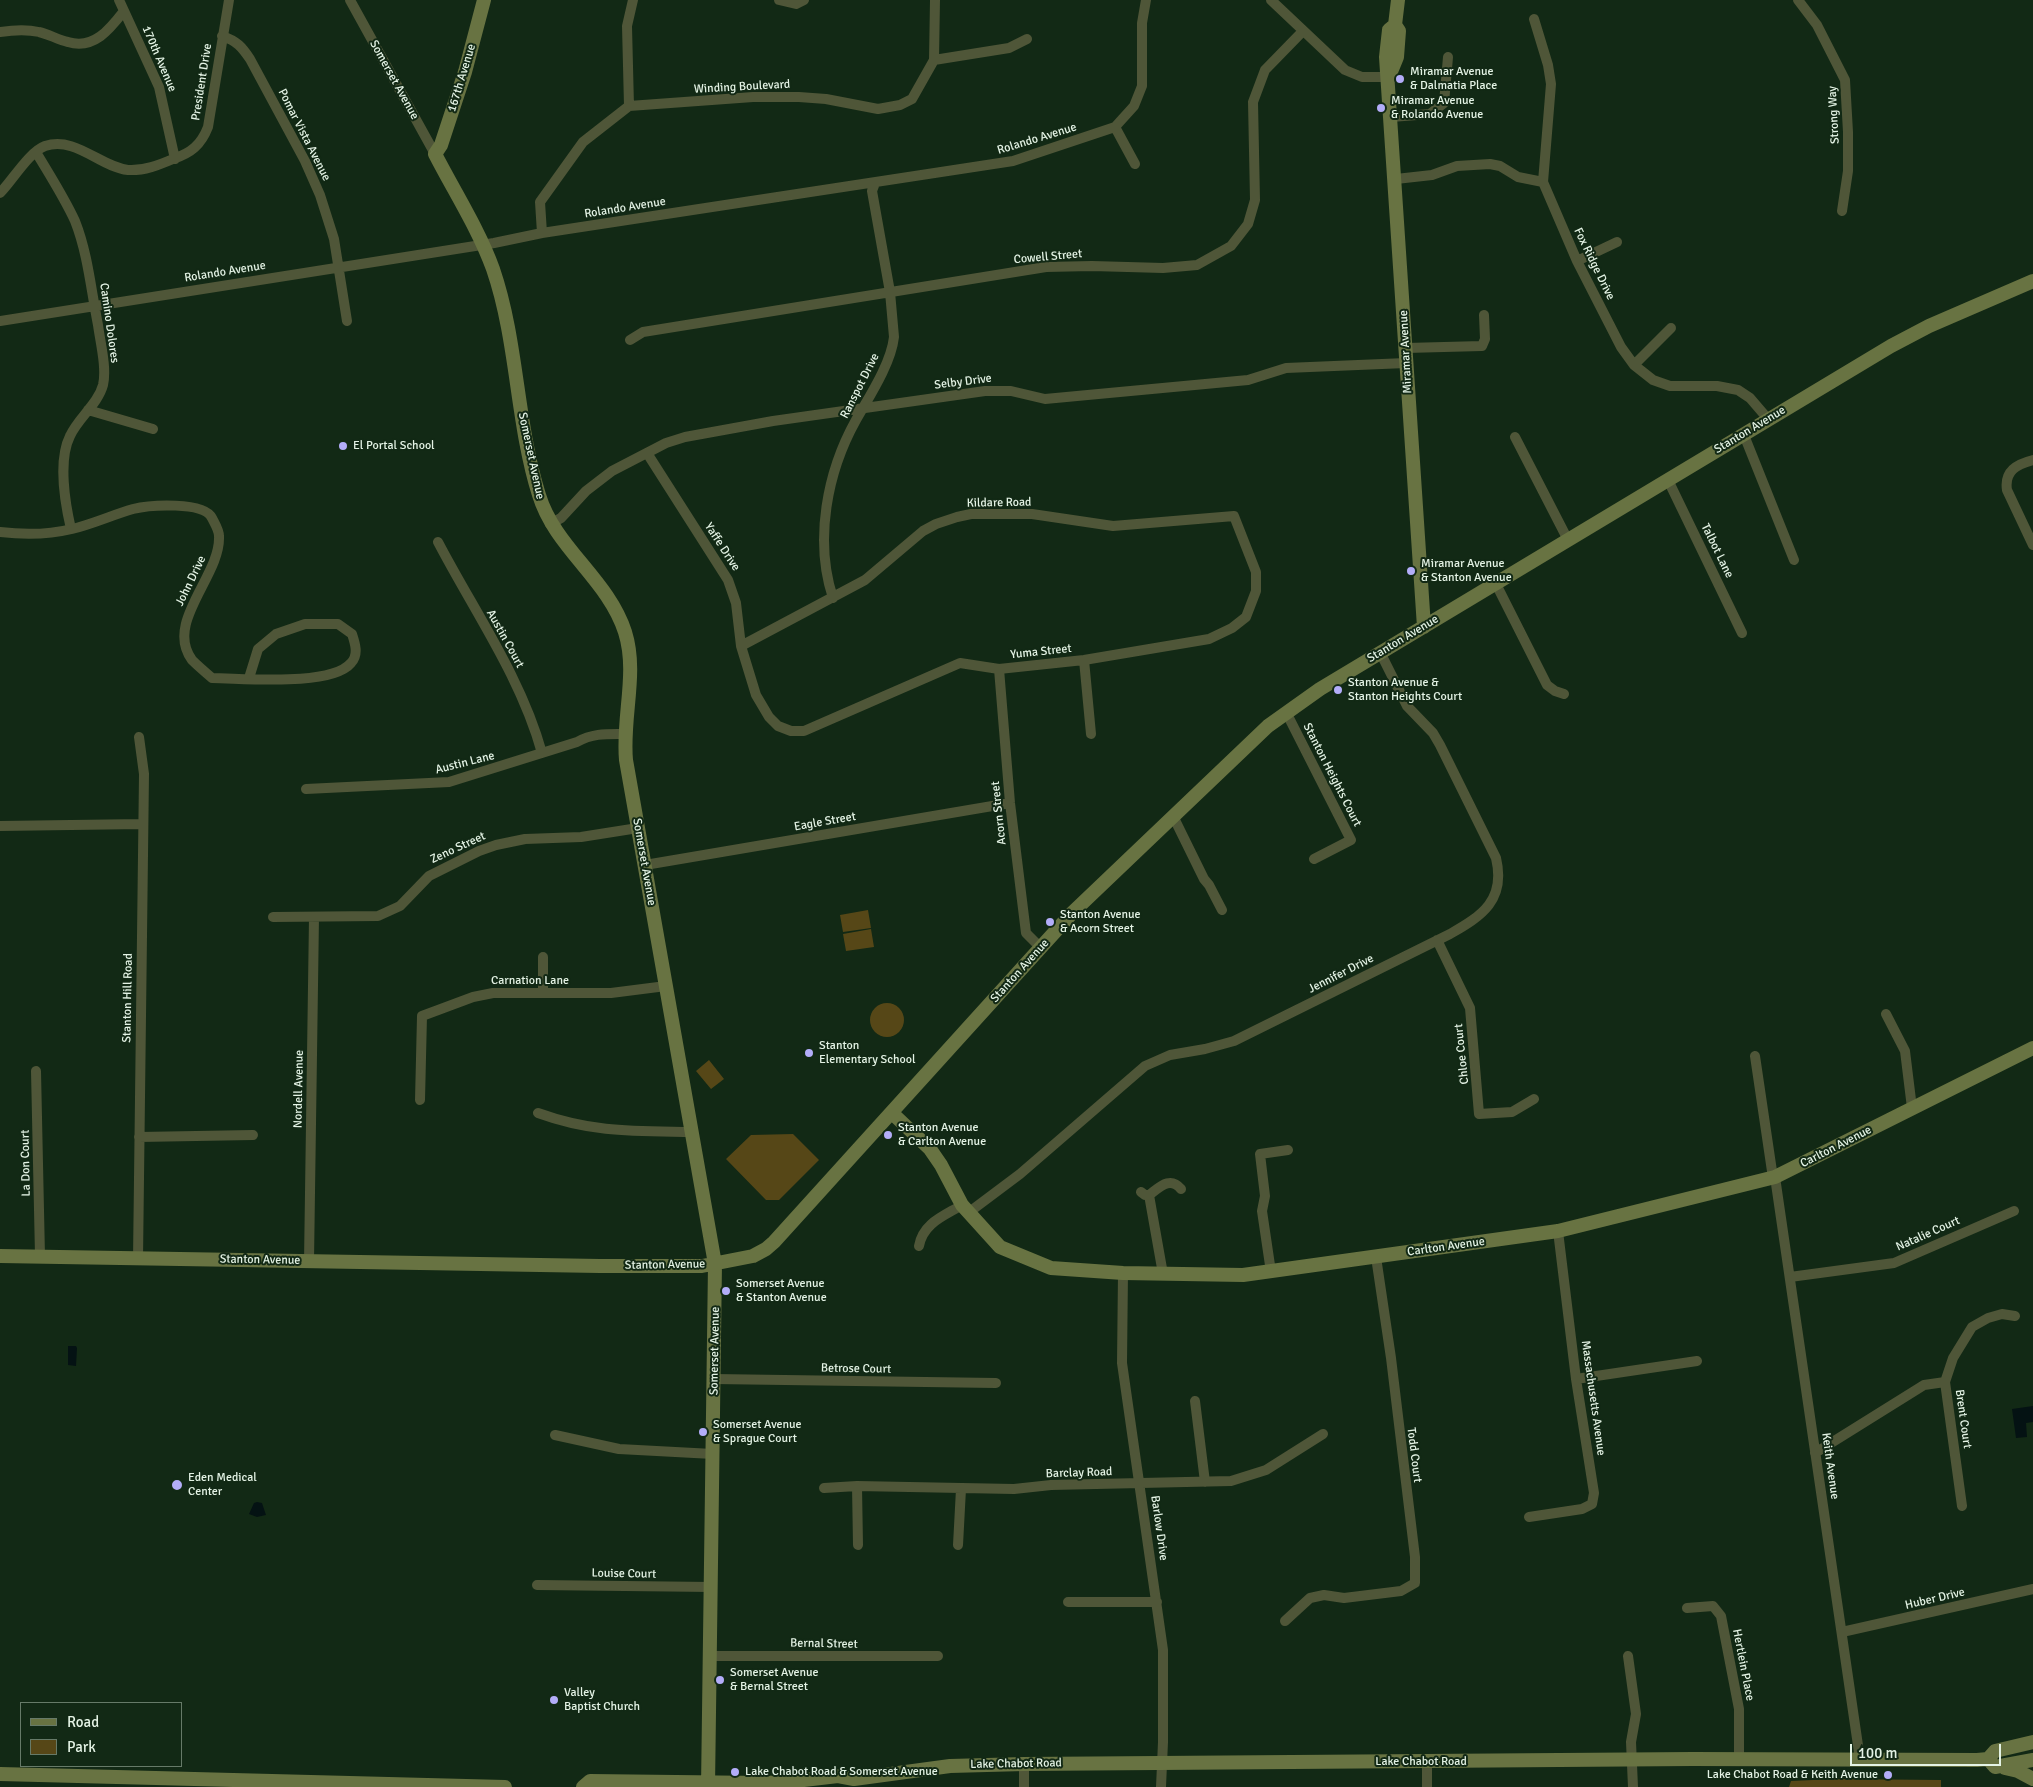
<!DOCTYPE html>
<style>
body{margin:0}
#map{position:relative;width:2033px;height:1787px;overflow:hidden;background:#122915;font-family:Signika,sans-serif}
canvas{display:block}
.legend{position:absolute;left:20px;top:1702px;width:162px;height:65px;box-sizing:border-box;background:#122915;border:1px solid #667a68;margin:0;padding:6px 9px;list-style:none;font-size:15px;color:#e4f3e5}
.legend li{display:flex;align-items:center;gap:10px;height:25px}
.legend b{width:25px;border:1px solid #667a68}
.scale{position:absolute;left:1850px;top:1744px;width:151px;height:22px;box-sizing:border-box;border:2px solid #e4f3e5;border-top:0;padding-left:6px;font-size:15px;line-height:18px;white-space:nowrap;color:#e4f3e5;-webkit-text-stroke:4px #122915;paint-order:stroke}
</style>
<div id="map">
<canvas width="2033" height="1787"></canvas>
<ul class="legend">
<li><b style="height:6px;background:#687342"></b>Road</li>
<li><b style="height:14px;background:#564717"></b>Park</li>
</ul>
<div class="scale">100 m</div>
</div>
<script>
const context = document.querySelector('canvas').getContext('2d');
context.lineJoin = 'round';
function fill(path, color) {
  context.fillStyle = color;
  context.fill(path, 'evenodd');
}
function trace(path, color, width, dash) {
  context.strokeStyle = color;
  context.lineWidth = width;
  context.lineCap = dash ? 'butt' : 'round';
  context.setLineDash(dash || []);
  context.stroke(path);
}
function drawText(font, color, halo, rows, align = 'center') {
  context.font = font + ' Signika,sans-serif';
  context.lineWidth = 4;
  context.setLineDash([]);
  context.textBaseline = 'middle';
  context.strokeStyle = halo;
  context.fillStyle = color;
  for (const [text, x, y, turn = 0] of rows) {
    context.save();
    context.translate(x, y);
    context.rotate((+turn || 0) * Math.PI / 180);
    context.textAlign = isNaN(turn) ? turn : align;
    if (halo) context.strokeText(text, 0, 0);
    context.fillText(text, 0, 0);
    context.restore();
  }
}
fill(new Path2D(`
 M868 910 871 928 843 932 840 915Z
 M871 929 874 947 846 951 843 934Z
 M870 1020a17 17 0 1 1 34 0a17 17 0 1 1-34 0Z
 M709 1060 724 1079 711 1089 696 1071Z
 M793 1134 819 1160 779 1200H766L726 1159 751 1135Z
 M1835 1779 1941 1780V1787H1789L1791 1781Z`), '#564717');
fill(new Path2D(`
 M68 1346H76L77 1348 76 1366 68 1365Z
 M2033 1406V1422L2026 1423 2027 1437 2016 1438 2012 1409Z
 M257 1502 262 1503 266 1515 257 1517 249 1514 254 1503Z`), '#041213');
trace(new Path2D(`
 M119 0 159 87 175 159
 M350 0 435 154
 M779 0 796 4 804 0
 M1271 0 1345 70 1362 77H1389
 M1798 0 1817 25 1845 80 1848 132V171L1842 211
 M1534 19 1548 65 1551 84 1543 182 1577 261 1621 347 1634 365 1653 380 1670 386H1717L1738 390 1750 398 1768 419
 M0 32C13 30 26 29 39 32 49 34 58 40 68 42 94 50 110 29 124 11
 M222 36C237 41 242 47 250 59L305 161 320 195 334 239 347 321
 M934 60 1009 48 1027 39
 M629 106 627 26 633 0
 M1391 117 1430 114 1444 103 1448 57
 M1115 127 1135 164
 M36 152C49 174 64 197 75 221 88 254 91 290 98 325 100 341 107 368 103 385 98 404 78 418 70 436 58 460 65 503 71 529
 M1396 179 1432 175 1457 166 1490 164 1500 166 1518 177 1543 182
 M0 193C12 181 29 152 45 146 76 136 100 167 128 170 144 171 159 165 173 159 191 153 201 145 208 127L229 0
 M542 233 540 202 583 142 629 106 753 97H799L826 99 878 109 900 105 912 99 934 60 935 0
 M1577 261 1617 242
 M0 321 494 243 542 233 1013 161 1115 127 1134 106 1142 86V23L1146 0
 M630 340 643 332 1046 267 1092 266 1163 268 1197 265 1231 246 1248 224 1255 200 1253 102 1265 70 1303 31
 M1406 348 1482 346 1485 339 1484 315
 M1634 365 1671 328
 M88 410 153 429
 M1744 435 1794 560
 M1515 437 1568 540
 M647 453 728 580 736 603 741 646 756 695 769 717 778 726 791 731H804L960 663 999 669 1084 660 1209 639 1232 628 1246 617 1256 591V572L1234 516 1113 526 1032 514H971L957 517 936 524 923 531 865 580 741 646
 M2033 460C2017 464 2004 471 2007 490L2033 545
 M1668 480 1742 633
 M550 524 561 518 586 491 612 471 666 443 685 437 773 421 985 391H1011L1045 399 1248 380 1286 368 1406 363
 M0 532C25 535 47 535 72 529 93 524 112 515 133 509 149 505 204 501 212 518 215 524 219 530 219 536 221 576 164 622 192 660 198 666 205 672 212 678 242 678 331 687 351 663 359 655 355 643 352 634L338 624H305L276 634 258 649 249 678
 M438 542C474 611 521 677 542 753
 M1496 584 1547 685 1555 691 1564 694
 M833 598C814 540 827 472 856 420 869 397 891 364 894 337L890 292 872 191 875 183
 M1084 660 1091 734
 M999 669 1010 803 1026 933 1041 948
 M1286 712 1351 840 1314 859
 M306 789 449 782 577 742C593 733 607 734 625 734
 M1173 816 1204 879 1209 885 1222 910
 M0 826 142 824
 M645 865 1010 803
 M273 917 378 916 400 906 429 876 479 851 496 845 525 839 581 837 638 828
 M1437 940 1470 1008 1479 1114 1512 1112 1534 1099
 M543 957V993
 M1886 1014 1905 1051 1912 1108
 M1755 1056 1773 1178
 M36 1071 40 1256
 M420 1100 422 1016 473 997 493 993H611L666 986
 M538 1113C593 1133 635 1131 692 1132
 M139 1137 253 1135
 M1775 1177 1860 1759
 M1141 1192 1145 1195H1149C1160 1187 1170 1176 1181 1189
 M1149 1195 1163 1274
 M968 1213 1020 1174 1145 1066 1170 1055 1205 1049 1234 1041 1450 934C1482 916 1506 900 1496 858L1440 745 1433 733 1407 706 1381 654
 M919 1246C923 1223 944 1216 962 1205
 M138 1259 144 774 139 737
 M309 1261 314 917
 M1271 1272 1262 1211 1265 1196 1260 1154 1288 1150
 M1123 1273 1122 1363 1163 1650V1742L1161 1787
 M1790 1277 1894 1263 2014 1211
 M714 1379 996 1383
 M1576 1379 1697 1361
 M1195 1401 1205 1482
 M555 1435 619 1449 713 1454
 M1815 1453 1924 1385 1945 1382
 M857 1486 858 1545
 M824 1488 857 1486 1014 1489 1051 1485 1231 1481 1266 1470 1323 1434
 M1962 1506 1945 1382 1953 1358 1972 1327 1988 1318 2002 1314 2015 1316
 M1529 1517 1582 1509 1592 1504 1594 1493 1576 1379 1558 1231
 M958 1545 961 1489
 M537 1585 712 1587
 M1068 1602H1157
 M1687 1608 1713 1606 1721 1616 1739 1709V1759
 M1285 1621 1310 1598 1324 1595 1344 1598 1401 1591 1415 1583V1557L1391 1358 1376 1257
 M1842 1632 2033 1589
 M711 1656H938
 M1628 1656 1636 1714 1631 1742 1633 1787
 M1427 1762V1787
 M1024 1764V1787`), '#4f5638', 10);
trace(new Path2D(`
 M484 0 465 72 441 145 435 154C454 191 479 230 493 269 518 342 516 422 539 495 555 548 608 579 625 632 638 673 622 717 626 760L715 1264 708 1787
 M1395 25 1389 30 1386 57 1424 627
 M1390 74 1397 57 1399 31 1395 25 1398 0
 M892 1113 930 1149 941 1165 962 1205 1000 1247 1051 1268 1123 1273 1243 1275 1558 1231 1775 1177 2033 1048
 M0 1256 600 1266H702L753 1256 766 1249 774 1242 1072 913 1268 726 1320 689 1891 346 1929 326 2033 281
 M1988 1759 1995 1767 2033 1760
 M2005 1768 2018 1771 2033 1779
 M0 1774 505 1787
 M583 1787 590 1781 762 1783 787 1782 838 1776 854 1779 950 1766 1024 1764 1693 1759 1977 1760 1988 1759 1995 1751 2033 1742`), '#687342', 14);
for (const [x, y, r, color] of [
 [1400,79,5,"#b3adf9"],
 [1381,108,5,"#b3adf9"],
 [343,446,5,"#b3adf9"],
 [1411,571,5,"#b3adf9"],
 [1338,690,5,"#b3adf9"],
 [1050,922,5,"#b3adf9"],
 [809,1053,5,"#b3adf9"],
 [888,1135,5,"#b3adf9"],
 [726,1291,5,"#b3adf9"],
 [703,1432,5,"#b3adf9"],
 [177,1485,6,"#b3adf9"],
 [720,1680,5,"#b3adf9"],
 [554,1700,5,"#b3adf9"],
 [735,1772,5,"#b3adf9"],
 [1888,1775,5,"#b3adf9"]
]) {
  const dot = new Path2D();
  dot.arc(x, y, r, 0, 2 * Math.PI);
  context.fillStyle = color;
  context.fill(dot);
  trace(dot, '#122915', 2);
}
drawText('12px', '#e4f3e5', '#122915', [
 ["170th Avenue",159,59,67],
 ["167th Avenue",462,78,-73],
 ["Somerset Avenue",394,80,61],
 ["President Drive",202,82,-81],
 ["Winding Boulevard",742,87,-3],
 ["Strong Way",1834,115,-93],
 ["Pomar Vista Avenue",304,135,63],
 ["Rolando Avenue",1037,139,-17],
 ["Rolando Avenue",625,208,-9],
 ["Cowell Street",1048,257,-5],
 ["Fox Ridge Drive",1594,264,64],
 ["Rolando Avenue",225,272,-9],
 ["Camino Dolores",109,323,82],
 ["Miramar Avenue",1406,352,-93],
 ["Selby Drive",963,382,-7],
 ["Ranspot Drive",860,386,-63],
 ["Stanton Avenue",1750,430,-31],
 ["Somerset Avenue",531,456,78],
 ["Kildare Road",999,503,-1],
 ["Yaffe Drive",722,547,57],
 ["Talbot Lane",1717,551,64],
 ["John Drive",191,581,-64],
 ["Austin Court",505,639,61],
 ["Stanton Avenue",1403,639,-31],
 ["Yuma Street",1041,652,-6],
 ["Austin Lane",465,763,-14],
 ["Stanton Heights Court",1332,775,63],
 ["Acorn Street",999,813,-96],
 ["Eagle Street",825,822,-10],
 ["Zeno Street",458,848,-25],
 ["Somerset Avenue",644,862,80],
 ["Stanton Avenue",1020,971,-48],
 ["Jennifer Drive",1341,974,-27],
 ["Carnation Lane",530,981],
 ["Stanton Hill Road",128,998,-89],
 ["Chloe Court",1462,1054,-96],
 ["Nordell Avenue",299,1089,-89],
 ["Carlton Avenue",1836,1147,-27],
 ["La Don Court",26,1163,-91],
 ["Natalie Court",1928,1234,-24],
 ["Carlton Avenue",1446,1247,-8],
 ["Stanton Avenue",260,1260,1],
 ["Stanton Avenue",665,1265,-1],
 ["Somerset Avenue",715,1351,-89],
 ["Betrose Court",856,1369,1],
 ["Massachusetts Avenue",1593,1398,82],
 ["Brent Court",1963,1419,82],
 ["Todd Court",1414,1455,83],
 ["Keith Avenue",1830,1466,82],
 ["Barclay Road",1079,1473,-2],
 ["Barlow Drive",1159,1528,82],
 ["Louise Court",624,1574,1],
 ["Huber Drive",1935,1599,-13],
 ["Bernal Street",824,1644,1],
 ["Hertlein Place",1743,1665,79],
 ["Lake Chabot Road",1421,1762],
 ["Lake Chabot Road",1016,1764,-1]
]);
drawText('12px', '#e4f3e5', '#122915', [
 ["Miramar Avenue",1410,72],
 ["& Dalmatia Place",1410,86],
 ["Miramar Avenue",1391,101],
 ["& Rolando Avenue",1391,115],
 ["El Portal School",353,446],
 ["Miramar Avenue",1421,564],
 ["& Stanton Avenue",1421,578],
 ["Stanton Avenue &",1348,683],
 ["Stanton Heights Court",1348,697],
 ["Stanton Avenue",1060,915],
 ["& Acorn Street",1060,929],
 ["Stanton",819,1046],
 ["Elementary School",819,1060],
 ["Stanton Avenue",898,1128],
 ["& Carlton Avenue",898,1142],
 ["Somerset Avenue",736,1284],
 ["& Stanton Avenue",736,1298],
 ["Somerset Avenue",713,1425],
 ["& Sprague Court",713,1439],
 ["Eden Medical",188,1478],
 ["Center",188,1492],
 ["Somerset Avenue",730,1673],
 ["& Bernal Street",730,1687],
 ["Valley",564,1693],
 ["Baptist Church",564,1707],
 ["Lake Chabot Road & Somerset Avenue",745,1772],
 ["Lake Chabot Road & Keith Avenue",1878,1775,"right"]
], 'left');
</script>
